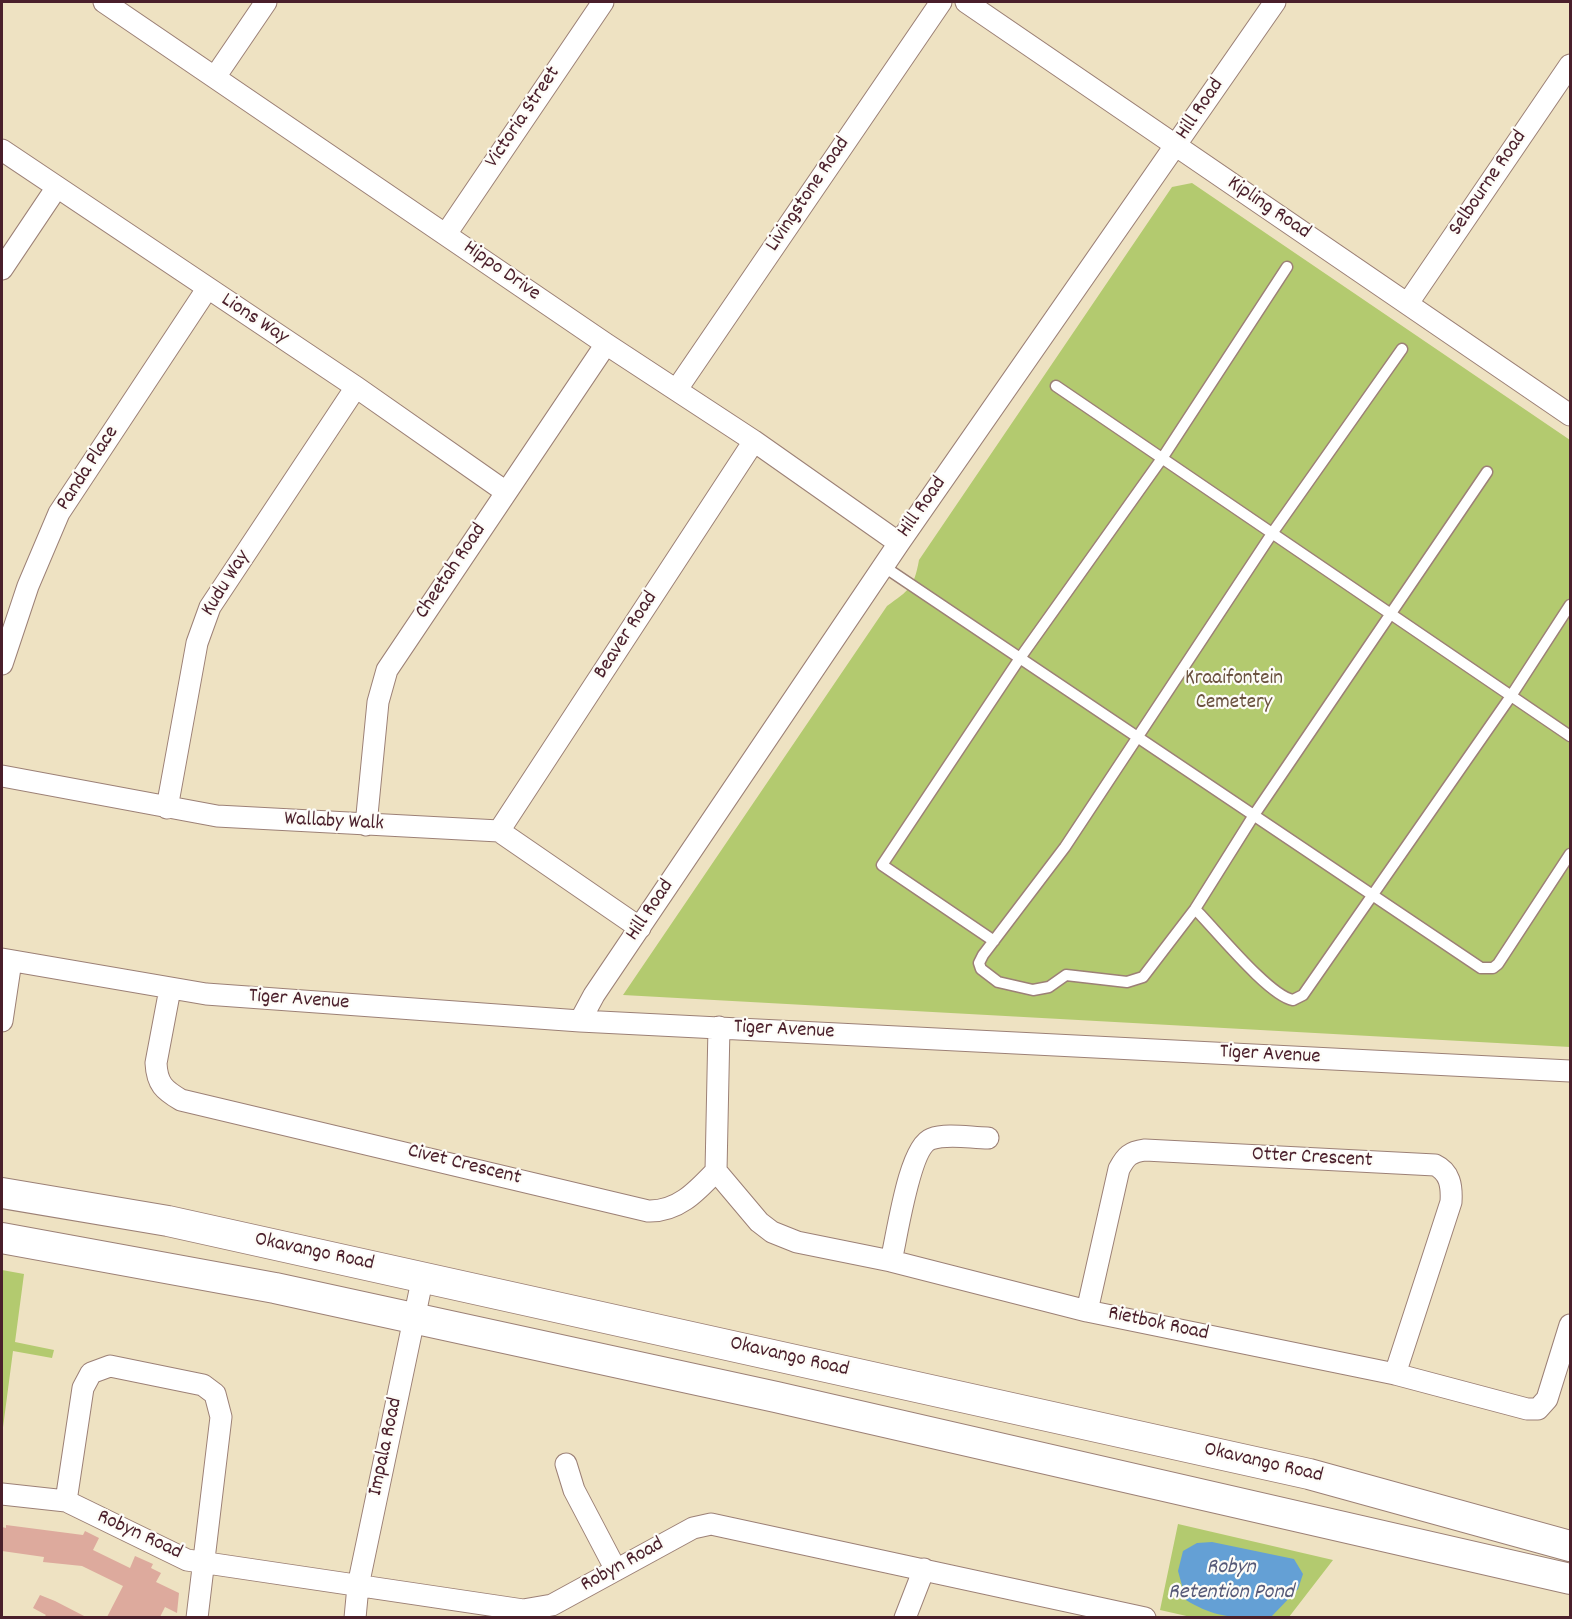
<!DOCTYPE html>
<style>
body{margin:0}
#map{position:relative;width:1572px;height:1619px;overflow:hidden;background:#eee2c2;font-family:Dekko,sans-serif}
canvas{display:block}
.frame{position:absolute;inset:0;border:3px solid #4a1f2b;pointer-events:none}
</style>
<div id="map">
<canvas width="1572" height="1619"></canvas>
<div class="frame"></div>
</div>
<script>
const context = document.querySelector('canvas').getContext('2d');
context.lineJoin = 'round';
function fill(path, color) {
  context.fillStyle = color;
  context.fill(path, 'evenodd');
}
function trace(path, color, width, dash) {
  context.strokeStyle = color;
  context.lineWidth = width;
  context.lineCap = dash ? 'butt' : 'round';
  context.setLineDash(dash || []);
  context.stroke(path);
}
function drawText(font, color, halo, rows, align = 'center') {
  context.font = font + ' Dekko,sans-serif';
  context.lineWidth = 4.5;
  context.setLineDash([]);
  context.textBaseline = 'middle';
  context.strokeStyle = halo;
  context.fillStyle = color;
  for (const [text, x, y, turn = 0] of rows) {
    context.save();
    context.translate(x, y);
    context.rotate((+turn || 0) * Math.PI / 180);
    context.textAlign = isNaN(turn) ? turn : align;
    if (halo) context.strokeText(text, 0, 0);
    context.fillText(text, 0, 0);
    context.restore();
  }
}
fill(new Path2D(`
 M1192 183 1570 440V1047L623 995 887 606C909 590 914 588 919 560L1172 187Z
 M2 1270 24 1274 15 1342 54 1350 52 1358 13 1351 2 1435Z
 M1178 1524 1333 1560 1289 1617H1191L1160 1610Z`), '#b3ca6f');
fill(new Path2D(`
 M1212 1542 1294 1559 1303 1574 1298 1589 1271 1617C1236 1618 1217 1619 1186 1600L1178 1571 1183 1551 1197 1543Z`), '#64a0d5');
fill(new Path2D(`
 M6 1525 83 1535 85 1531 99 1538 93 1550 130 1568 135 1556 153 1564 151 1568 161 1573 156 1582 179 1593 177 1613 165 1607 160 1617H107L123 1586 82 1566 43 1562 44 1557 2 1551V1527L6 1528Z
 M40 1595 55 1601 86 1617H44L46 1615 33 1608Z`), '#ddaa9d');
const service = new Path2D(`
 M1402 349 1273 532 1065 847 983 955 979 963 981 969 998 982 1033 990 1049 987 1066 975 1127 982 1143 977 1195 909 1254 815 1487 472
 M1056 386 1570 736
 M883 566 1481 968H1493L1498 964 1570 854
 M1195 909C1215 929 1269 996 1293 1000L1303 995 1511 696 1570 605
 M994 941 882 865 1020 658 1163 457 1287 267`);
const minor = new Path2D(`
 M104 2 606 344 754 441 899 543
 M966 2 1570 415
 M215 77 266 2
 M2 150 356 387 506 492
 M446 234 603 2
 M2 269 57 187
 M1408 303 1570 65
 M677 389 941 2
 M2 664 28 586 59 513 207 289
 M2 776 217 816 499 831 640 928
 M167 808 197 643 210 607 356 387
 M366 825 378 702 387 670 606 344
 M499 831 754 441
 M2 959 206 994 580 1021 1570 1071
 M170 989 156 1063C157 1084 164 1090 181 1100L648 1211C678 1212 697 1191 716 1171L719 1027
 M2 1021 11 961
 M580 1021 594 995 899 543 1275 2
 M716 1171 759 1222 772 1232 797 1242 891 1261 1087 1311 1395 1374 1527 1409H1538L1547 1399 1570 1325
 M891 1261C897 1237 909 1147 931 1139 947 1133 971 1138 988 1138
 M1087 1311 1119 1169C1126 1156 1130 1152 1145 1150L1435 1165C1450 1172 1452 1186 1451 1202L1395 1374
 M566 1464 574 1490 616 1570
 M2 1494 66 1501 187 1560 523 1610 552 1605 693 1528 711 1524 1145 1618
 M66 1501 83 1388 91 1373 110 1366 203 1385 215 1394 221 1417 197 1618
 M355 1618 358 1586 423 1276
 M905 1618 924 1569`);
const secondary = new Path2D(`
 M2 1193 168 1221 1309 1474 1570 1546
 M2 1238 275 1288 776 1397 1570 1579`);
trace(service, '#9c8076', 13);
trace(minor, '#9c8076', 23);
trace(secondary, '#9c8076', 32);
trace(service, '#fff', 10);
trace(minor, '#fff', 21);
trace(secondary, '#fff', 30);
drawText('21px', '#4a1f2b', '#fdfcf7', [
 ["Hill Road",1201,110,-56],
 ["Victoria Street",524,118,-56],
 ["Selbourne Road",1489,184,-56],
 ["Livingstone Road",809,195,-56],
 ["Kipling Road",1268,209,34],
 ["Hippo Drive",501,272,35],
 ["Lions Way",254,320,33],
 ["Panda Place",89,469,-57],
 ["Hill Road",923,508,-55],
 ["Cheetah Road",452,572,-56],
 ["Kudu Way",227,584,-58],
 ["Beaver Road",627,636,-57],
 ["Wallaby Walk",334,823,3],
 ["Hill Road",651,911,-56],
 ["Tiger Avenue",299,1001,4],
 ["Tiger Avenue",784,1031,3],
 ["Tiger Avenue",1270,1056,3],
 ["Otter Crescent",1312,1159,3],
 ["Civet Crescent",464,1166,14],
 ["Okavango Road",314,1253,12],
 ["Rietbok Road",1158,1325,12],
 ["Okavango Road",789,1358,13],
 ["Impala Road",387,1447,-78],
 ["Okavango Road",1263,1464,13],
 ["Robyn Road",139,1536,25],
 ["Robyn Road",623,1566,-29]
]);
drawText('21px', '#6a523f', '#fdfcf7', [
 ["Kraaifontein",1234,680],
 ["Cemetery",1234,704]
]);
drawText('italic 22px', '#565977', '#fdfcf7', [
 ["Robyn",1231,1569],
 ["Retention Pond",1231,1594]
]);
</script>
